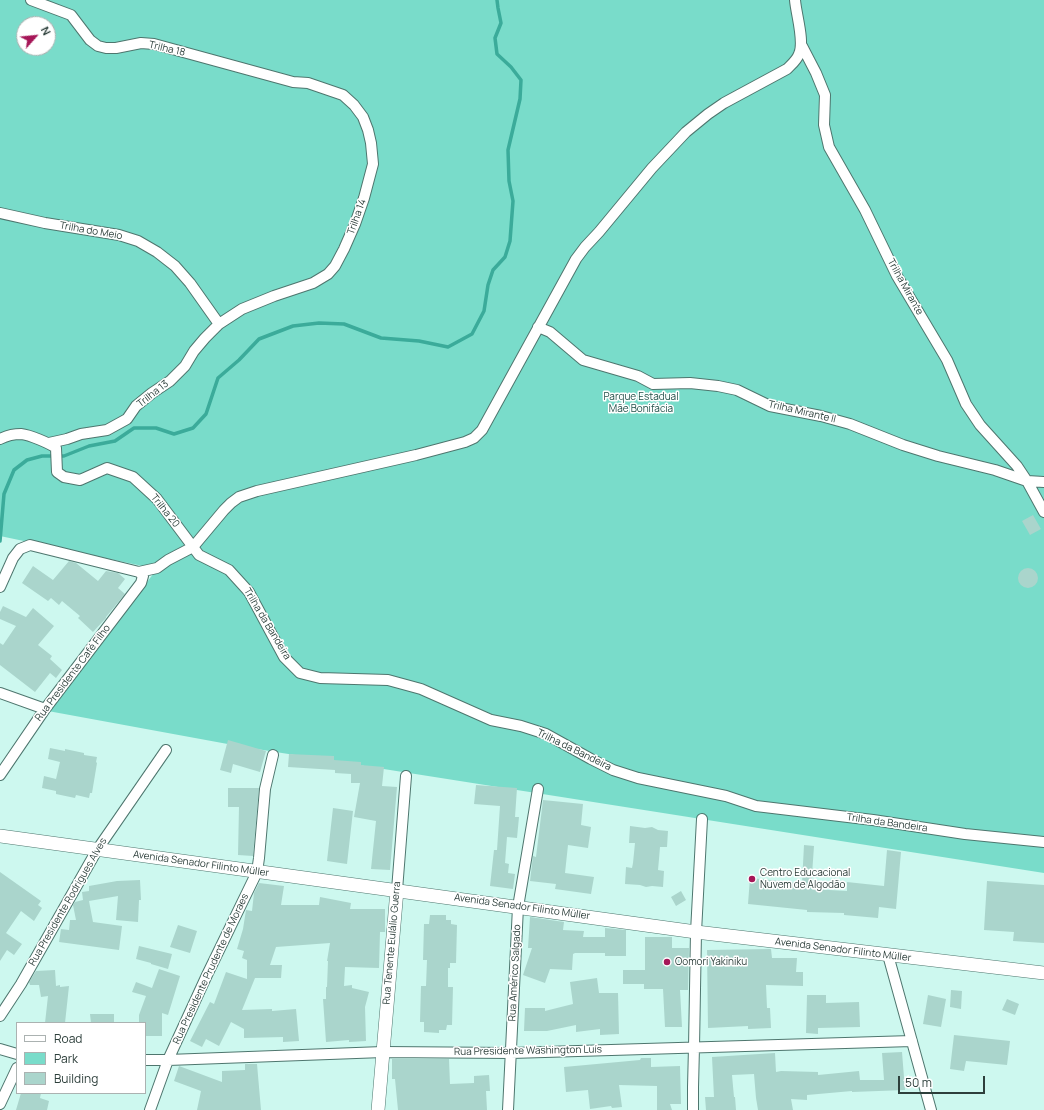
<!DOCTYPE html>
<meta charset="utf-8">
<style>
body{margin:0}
#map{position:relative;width:1044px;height:1110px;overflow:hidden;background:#cdf8ef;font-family:Manrope,sans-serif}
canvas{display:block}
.legend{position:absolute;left:16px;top:1022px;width:130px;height:72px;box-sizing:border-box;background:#fff;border:1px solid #abb2b1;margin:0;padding:5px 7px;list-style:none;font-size:12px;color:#2d3f3b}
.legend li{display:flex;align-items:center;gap:8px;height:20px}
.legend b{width:20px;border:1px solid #abb2b1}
.north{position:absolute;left:16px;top:16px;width:40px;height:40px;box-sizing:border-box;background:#fff;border:1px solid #abb2b1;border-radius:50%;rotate:63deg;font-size:11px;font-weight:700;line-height:16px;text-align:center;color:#2d3f3b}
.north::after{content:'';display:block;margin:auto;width:14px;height:18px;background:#a61758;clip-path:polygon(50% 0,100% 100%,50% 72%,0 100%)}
.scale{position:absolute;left:898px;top:1076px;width:87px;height:18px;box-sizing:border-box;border:2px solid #2d3f3b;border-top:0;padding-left:5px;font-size:12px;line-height:14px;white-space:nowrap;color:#2d3f3b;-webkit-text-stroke:3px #fff;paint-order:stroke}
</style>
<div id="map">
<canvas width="1044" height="1110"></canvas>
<ul class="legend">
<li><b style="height:5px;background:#fff"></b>Road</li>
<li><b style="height:11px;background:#79dcca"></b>Park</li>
<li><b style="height:11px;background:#aad5cc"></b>Building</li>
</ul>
<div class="north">N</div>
<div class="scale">50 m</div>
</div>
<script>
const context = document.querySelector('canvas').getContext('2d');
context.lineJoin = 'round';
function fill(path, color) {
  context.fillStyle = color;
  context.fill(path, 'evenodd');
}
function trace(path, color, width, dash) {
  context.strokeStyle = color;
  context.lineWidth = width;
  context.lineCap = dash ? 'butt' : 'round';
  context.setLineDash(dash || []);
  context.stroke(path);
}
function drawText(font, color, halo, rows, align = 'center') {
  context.font = font + ' Manrope,sans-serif';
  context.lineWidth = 3;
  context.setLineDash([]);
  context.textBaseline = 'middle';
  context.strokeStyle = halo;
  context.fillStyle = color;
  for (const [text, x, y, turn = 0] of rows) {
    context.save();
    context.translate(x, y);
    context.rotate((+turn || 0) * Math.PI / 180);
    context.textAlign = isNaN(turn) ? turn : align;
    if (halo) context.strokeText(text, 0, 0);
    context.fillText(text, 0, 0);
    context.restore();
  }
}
fill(new Path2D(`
 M0 0H1044V873L244 747 48 711 157 569 0 536ZM24 24H48V48H24Z`), '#79dcca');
trace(new Path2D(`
 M0 541 4 494 14 470 27 460 42 456H64L89 446 115 441 134 428H156L174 434 193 428 206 414 218 378 239 360 259 339 293 326 319 323 344 324 381 338 419 341 448 347 472 334 484 311 488 285 493 270 505 257 510 241 513 201 509 181 508 150 520 99 521 80 511 67 497 54 495 38 501 23 498 8 497 0`), '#3bab9a', 3.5);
fill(new Path2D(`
 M1033 515 1041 529 1030 535 1022 521Z
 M69 561 76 563 98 581 106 571 118 573 125 579 118 588 125 594 106 617V618L93 632 78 618 80 616 62 601 59 605 51 598 48 601 22 583 33 566 53 580Z
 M1018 578a10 10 0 1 1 20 0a10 10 0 1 1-20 0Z
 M3 606 26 617 33 608 54 626 38 645 52 656 50 659 62 670 56 678 50 673 35 692 0 665V643L3 645 16 626 0 619V612Z
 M228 740 266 751 260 772 233 764 231 773 220 770Z
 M50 748 65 751V749L84 753V755L97 757 96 762 97 763 92 793H90L89 798 76 795 75 798 56 794V791L42 788 44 776 56 779 60 762 48 759Z
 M289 754 334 756V760L361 762V765L384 767 382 786 397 787 390 870 371 869 376 821 354 817 360 783H351V774L335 773V770L288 767Z
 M476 785 517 788 515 817H519L517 838 507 837 505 863 509 864 508 873 515 874 513 889 490 886 494 850H497L500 806 474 804Z
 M228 788H259L253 856 238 855 239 807H228Z
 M543 800 583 804 581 825 591 827 588 848 568 845 565 873 594 877 591 894 555 889 556 884 530 881 533 856 536 857Z
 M333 808 353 811 347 864 327 861Z
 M630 826 645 828 652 827 658 830 668 831 667 847H660L659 859 658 870 664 871 663 887 652 886 646 887 640 885 625 884 626 867 632 868 633 863 635 843H629Z
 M804 845 814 846 811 889 847 891V882L884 886 887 850 901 852 896 909 879 907 878 918 844 915V913L807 912V910L748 904 750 878 802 883Z
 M0 872 41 901 38 905 42 908 34 921 21 911 6 933 22 944 14 955 7 950 0 961Z
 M140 880 141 900H139L138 922 116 920 118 896 89 901 93 922 122 926 119 950 59 942 61 929 69 930 70 920H76L73 905 75 902 83 900 82 892 89 891V886L117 881Z
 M987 881 1044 885V943L1013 941 1014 932 984 930Z
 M259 883 284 886 281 905H319L320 897 351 903 350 909H385V932H380L379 968 345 967 344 986 352 985V988L369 992 365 1007 366 1041 349 1042V1040L326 1042 323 999H326V987H327L328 961H327L330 943 276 947 270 965H282L281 978H255L242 1010 272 1009V1011L296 1009 299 1041 283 1042V1037L244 1038V1029L231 1022 219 1046 206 1039 202 1047 190 1041 210 1002 214 1004 226 972 247 979V960L242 958 244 951 237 949 243 929 246 910 252 911 254 893Z
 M681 891 686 900 676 906 671 897Z
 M430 915H446V920H451V924L457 925 456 963H450V968H448V987H453L452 1025H447L446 1030H439V1033L424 1032V1022H420L421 986H426L427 960H423L424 924H429Z
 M530 917 564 922 563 930 584 931 583 937H605V928L626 930V956H605V953H575L573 954 572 970 550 969 545 983 523 975 532 948H528Z
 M178 925 197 931 190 953 170 947Z
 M645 937H672V948H689L688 990H680L682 1027H665L663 989H644V984H623V970H645Z
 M139 946 172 954 168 969 151 964V963L136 959Z
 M770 949H771L772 958H797L796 972H803V986L766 985 767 1008H770L771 1028 748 1029V1026L708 1028 707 950Z
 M159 969 180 976 168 1015 162 1013V1036H145V1023H139V1015L146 996 132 992 136 982 152 988Z
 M55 970 56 986 60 985V987L69 986 65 1023H45L48 996 41 997 39 985H30L29 982 36 971Z
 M597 978 599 993H618L619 1034 600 1035V1029L576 1032V1025L547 1031H524L525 1008H545V1011L573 1004 570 982Z
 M951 990 962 991 961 1009 950 1007Z
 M807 995H826V1003L859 1002 860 1027 818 1028V1034L806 1033Z
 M928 995 946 999 941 1027 923 1024Z
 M1007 999 1019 1004 1015 1015 1002 1010Z
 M90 1014H114V1023H91Z
 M954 1035 1010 1041 1007 1065 966 1061 964 1071 950 1069Z
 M902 1052 905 1090 852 1092V1091L807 1095V1100L791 1099 793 1110H758L756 1098 754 1074 732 1075 734 1097H735L736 1110H706L705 1097H714L712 1057 775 1053 776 1072 781 1071 818 1072V1075L859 1071 860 1080H884L882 1053Z
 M641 1058H651V1067L680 1066 681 1104H670L672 1110H657V1086L619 1085 622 1107 612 1108 611 1106 590 1109 588 1090 566 1092 564 1067 640 1060Z
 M392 1059H449L450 1084 474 1083V1076L489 1075 490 1091H486L487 1110H398L395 1079H392Z
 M245 1064H257L261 1110H197L201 1091 174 1081 179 1066 222 1082V1071L245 1070Z
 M21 1093H41L40 1098 49 1101 47 1110H16Z`), '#aad5cc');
const minor = new Path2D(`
 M31 0 71 15 90 40 98 46 106 48H116L141 43 154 44 293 82 308 83 343 95 354 105 363 117 368 130 371 143 373 164 364 198 355 224 344 249 335 266 328 274 313 283 274 296 242 309 219 324 205 338 194 351 185 366 170 381 152 393 136 406 127 419 107 430 81 434 67 439 49 443
 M802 46 816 73 825 95 824 125 829 147 865 210 897 276 947 360 966 404 980 425 1017 466 1027 481 1044 512
 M0 213 45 223 119 235 138 241 157 252 175 266 190 283 219 324
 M538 327 550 332 583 360 638 376 653 384 690 383 718 386 737 390 770 406 821 416 850 424 903 445 938 456 995 470 1027 481 1044 482
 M0 439C6 436 14 434 21 434 30 435 49 443 56 448L57 472 64 477 80 480 107 468 133 477 157 499 199 555 229 570 249 592 284 657 300 673 320 678 388 680 421 689 491 720 521 726 546 734 591 759 613 770 638 778 726 796 756 806 873 820 965 834 1044 842
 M0 587 13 558 20 549 30 545 139 572 157 568 168 560 193 547 224 510 231 503 239 497 257 491 416 455 465 442 474 438 482 430 576 259 585 247 599 232 652 168 686 132 708 114 724 103 787 69C792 64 797 60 799 54 805 42 796 14 795 0
 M0 693 45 709
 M0 775 45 709 141 583 143 576 139 572
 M397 890 406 776
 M888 955 931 1110
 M0 1016 21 984 97 850 166 750
 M0 1049 17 1054
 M145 1060H168L383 1052 511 1053 912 1041
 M0 1104 17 1068
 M150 1110 168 1060 207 975 257 872 259 858 265 789 273 755
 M508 1110 518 907 538 789
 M693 1110V1087L694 1047 696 932 702 819`);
const tertiary = new Path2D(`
 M0 836 696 932 1044 973
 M378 1110 397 890`);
trace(minor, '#4e766e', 12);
trace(tertiary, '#4e766e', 14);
trace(minor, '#fff', 10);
trace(tertiary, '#fff', 13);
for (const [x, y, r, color] of [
 [752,879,4,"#a61758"],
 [667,962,4,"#a61758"]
]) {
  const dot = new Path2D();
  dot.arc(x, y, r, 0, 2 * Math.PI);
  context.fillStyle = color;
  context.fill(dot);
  trace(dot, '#fff', 1.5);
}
drawText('10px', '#2d3f3b', '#fff', [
 ["Trilha 18",167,49,13],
 ["Trilha 14",357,217,-70],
 ["Trilha do Meio",91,231,10],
 ["Trilha Mirante",905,287,61],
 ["Trilha 13",153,394,-38],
 ["Trilha Mirante II",802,412,13],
 ["Trilha 20",165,511,51],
 ["Trilha da Bandeira",267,624,59],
 ["Rua Presidente Café Filho",73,673,-53],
 ["Trilha da Bandeira",574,750,26],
 ["Trilha da Bandeira",887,823,8],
 ["Avenida Senador Filinto Müller",201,864,8],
 ["Rua Presidente Rodrigues Alves",68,902,-60],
 ["Avenida Senador Filinto Müller",522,907,8],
 ["Rua Tenente Eulálio Guerra",392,943,-85],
 ["Avenida Senador Filinto Müller",843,950,7],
 ["Rua Presidente Prudente de Moraes",211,969,-65],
 ["Rua Américo Salgado",515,973,-87],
 ["Rua Presidente Washington Luís",528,1051,-1]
]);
drawText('10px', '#225149', '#fff', [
 ["Parque Estadual",641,397],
 ["Mãe Bonifácia",641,409]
]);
drawText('10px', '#2d3f3b', '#fff', [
 ["Centro Educacional",760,873],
 ["Nuvem de Algodão",760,885],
 ["Oomori Yakiniku",675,962]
], 'left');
</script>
